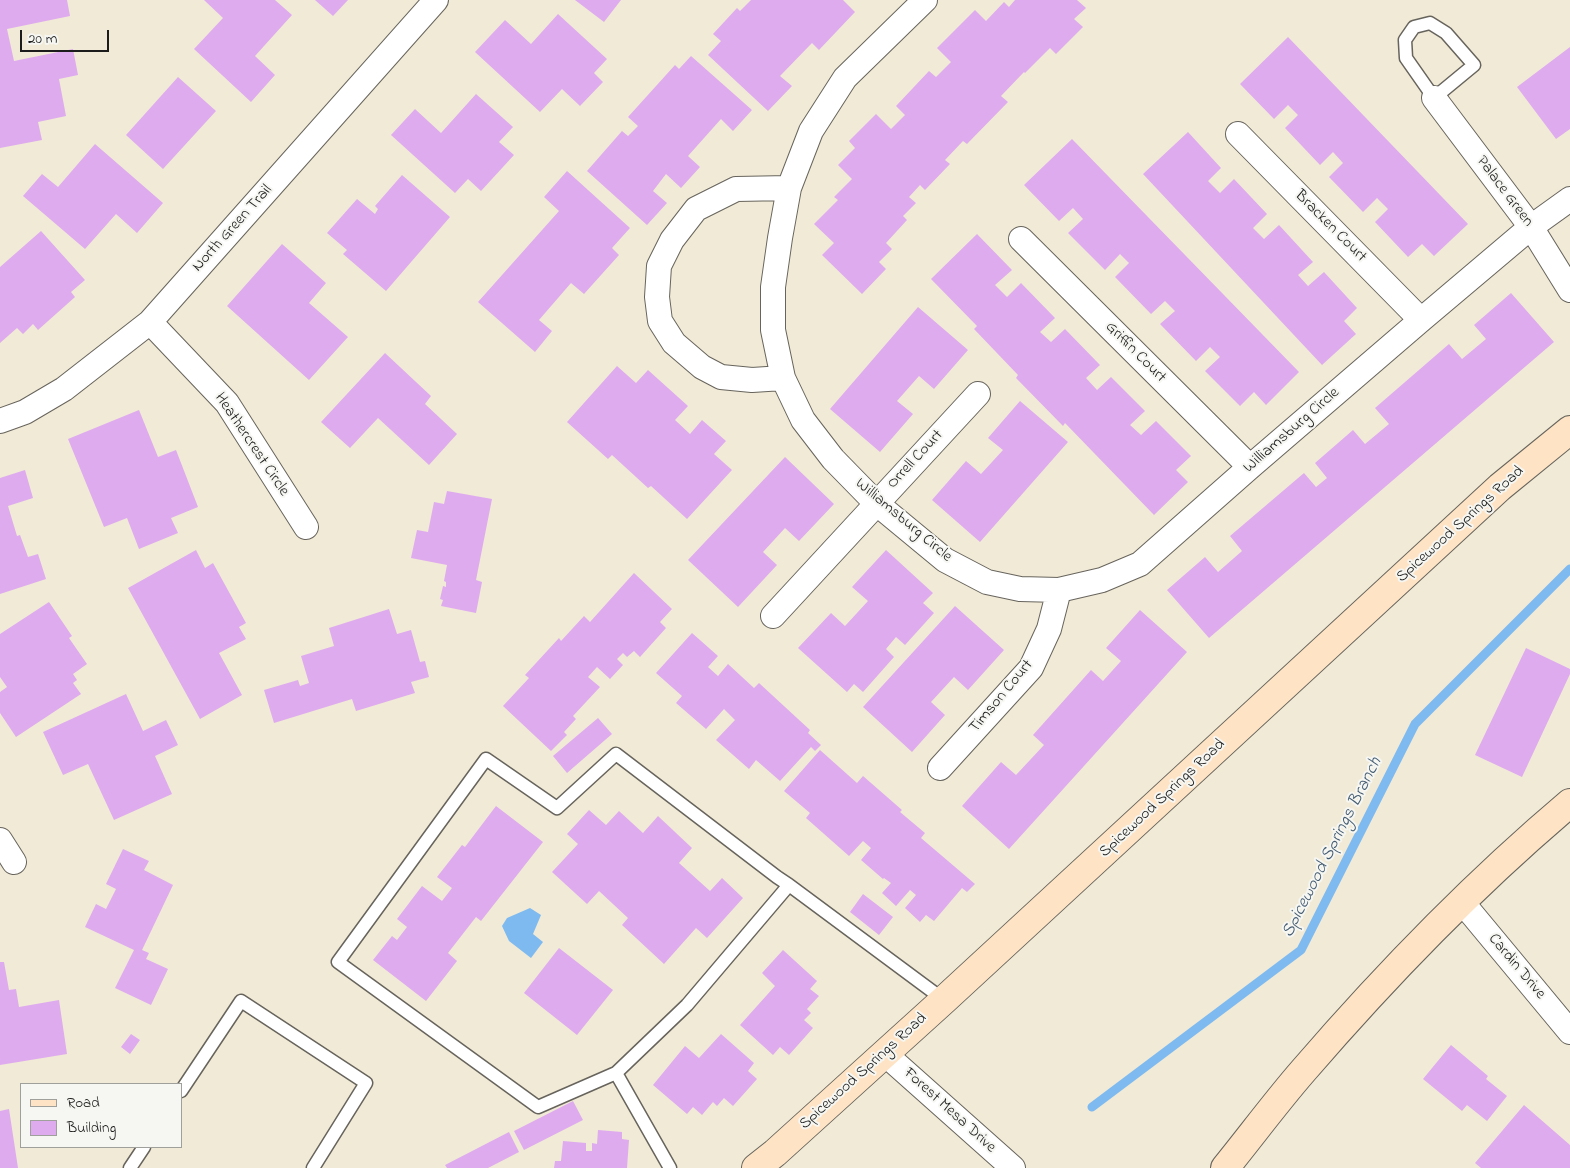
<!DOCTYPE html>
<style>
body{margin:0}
#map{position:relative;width:1570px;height:1168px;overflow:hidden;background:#f1ead6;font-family:"Indie Flower",sans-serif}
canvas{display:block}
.legend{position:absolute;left:20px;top:1083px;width:162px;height:65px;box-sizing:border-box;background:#f6f6f2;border:1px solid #9f9f9c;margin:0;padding:6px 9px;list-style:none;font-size:15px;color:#1c1c1c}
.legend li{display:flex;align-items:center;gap:10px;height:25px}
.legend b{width:25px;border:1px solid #9f9f9c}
.scale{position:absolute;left:20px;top:30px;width:89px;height:22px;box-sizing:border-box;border:2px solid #1c1c1c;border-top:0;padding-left:6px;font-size:15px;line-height:18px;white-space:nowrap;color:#1c1c1c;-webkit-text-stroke:4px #f6f6f2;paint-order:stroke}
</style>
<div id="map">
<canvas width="1570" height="1168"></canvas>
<ul class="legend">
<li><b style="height:6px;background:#fee4c5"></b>Road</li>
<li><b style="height:14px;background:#deabef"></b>Building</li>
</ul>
<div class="scale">20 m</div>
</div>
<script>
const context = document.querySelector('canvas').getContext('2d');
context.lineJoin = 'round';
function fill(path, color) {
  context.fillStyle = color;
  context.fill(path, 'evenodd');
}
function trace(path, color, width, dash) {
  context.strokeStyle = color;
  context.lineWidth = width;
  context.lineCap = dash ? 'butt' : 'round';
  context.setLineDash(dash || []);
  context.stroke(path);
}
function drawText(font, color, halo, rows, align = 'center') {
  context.font = font + ' "Indie Flower",sans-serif';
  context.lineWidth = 4;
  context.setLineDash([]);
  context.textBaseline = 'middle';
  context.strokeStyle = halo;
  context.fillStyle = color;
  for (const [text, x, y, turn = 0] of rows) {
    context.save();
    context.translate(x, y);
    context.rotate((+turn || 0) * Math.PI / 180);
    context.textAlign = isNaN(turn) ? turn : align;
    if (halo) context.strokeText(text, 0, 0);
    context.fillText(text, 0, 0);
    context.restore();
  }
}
fill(new Path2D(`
 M530 908 541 915 533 934 543 942 531 958 509 941 502 926 507 918Z`), '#7ebaf0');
trace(new Path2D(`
 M1092 1107 1301 950 1415 724 1570 569`), '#7ebaf0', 9);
fill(new Path2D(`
 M0 0H67L70 16 7 29 14 61 73 49 78 75 59 79 66 116 38 122 42 140 0 148Z
 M204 0H275L292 15 255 56 275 75 251 102 194 49 223 18Z
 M315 0H348L333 16Z
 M575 0H621L604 22Z
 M751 0H843L855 12 819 50 812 43 780 76 792 86 768 111 708 55 721 41 713 34 737 8 740 11Z
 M1015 0H1077L1086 8 1074 19 1083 27 1056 54 1050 48 1025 73 1024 72 1001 96 1008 102 967 144 963 141 945 160 950 164 925 190 920 185 909 197 916 203 903 216 907 220 886 243 892 249 879 262 886 269 862 294 822 255 834 243 814 224 838 200 834 197 852 179 838 165 855 148 849 141 876 114 891 129 905 115 896 106 929 71 936 77 951 62 937 48 975 10 986 21 1004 2 1009 7Z
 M558 14 607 59 594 73 603 82 580 106 562 89 540 112 475 52 505 20 531 44Z
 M1288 37 1468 224 1434 256 1422 244 1408 257 1375 222 1388 209 1377 198 1363 212 1329 177 1343 163 1333 152 1320 165 1285 128 1298 115 1288 105 1274 119 1240 84Z
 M1570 47V129L1556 139 1517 87Z
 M691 56 752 110 733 131 721 119 688 156 700 167 681 188 666 174 653 191 667 203 647 225 587 171 622 131 628 136 638 126 628 117 675 65 679 69Z
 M178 77 216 111 163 169 126 135Z
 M476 94 513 127 499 142 514 155 481 191 468 179 455 193 391 135 415 109 441 133Z
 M1188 132 1221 168 1208 181 1220 193 1234 179 1267 214 1253 228 1264 239 1279 225 1313 262 1298 275 1308 286 1324 272 1357 308 1344 321 1356 334 1322 365 1143 174Z
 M1072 139 1299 372 1266 405 1254 392 1240 406 1205 371 1220 357 1210 347 1196 361 1160 324 1175 311 1165 301 1151 314 1115 277 1129 263 1120 254 1105 270 1068 233 1083 219 1073 208 1059 221 1024 185Z
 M95 144 163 203 137 233 116 214 85 249 23 196 42 174 58 187Z
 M567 171 630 228 612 248 619 255 584 294 571 283 539 320 552 331 535 352 478 302 559 211 544 197Z
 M402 175 450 217 386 291 343 254 347 250 327 233 357 199 375 214 378 209 375 206Z
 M41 231 85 280 71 292 75 297 38 330 33 324 23 334 17 328 0 343V267Z
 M977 234 1012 270 995 285 1007 297 1021 283 1055 318 1040 332 1051 342 1065 329 1100 365 1086 378 1097 390 1111 377 1145 411 1130 425 1141 435 1156 421 1191 456 1176 470 1188 482 1154 515 1065 423 1063 426 1016 378 1018 375 974 329 977 326 931 279Z
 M282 244 326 283 309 303 348 337 309 380 227 306Z
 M1511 293 1554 342 1209 638 1167 590 1205 557 1218 572 1242 551 1230 536 1304 473 1316 487 1327 478 1315 463 1353 430 1365 444 1389 424 1375 408 1449 344 1462 359 1486 339 1474 325Z
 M918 307 968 350 934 389 919 376 897 401 913 414 880 452 830 409Z
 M385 353 431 396 425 404 457 434 429 465 378 418 350 448 321 422Z
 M617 366 636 383 648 370 688 406 675 420 690 434 702 420 726 441 714 454 732 470 687 519 651 486 648 488 612 455 608 459 567 422Z
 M1020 401 1068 442 980 542 932 500 966 461 981 474 1003 450 988 438Z
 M139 410 158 457 176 450 198 507 171 518 178 533 139 549 127 518 104 527 68 439Z
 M785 457 834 504 799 541 785 528 763 552 777 565 738 607 688 560Z
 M25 470 33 498 8 506 17 536 20 535 28 557 38 554 46 579 0 594V478Z
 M447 491 492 499 476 580 482 582 476 613 441 606 443 600 440 599 443 586 446 587V582L444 581 447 565 411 558 417 530 428 532 434 502 444 504Z
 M196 550 205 568 213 563 246 623 239 627 246 639 219 653 242 695 200 719 128 588Z
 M886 550 933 593 923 603 934 613 905 645 896 637 886 649 894 657 863 692 854 684 847 692 798 648 831 613 845 626 868 601 852 587Z
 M634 573 672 609 660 622 666 628 640 657 634 651 627 657 623 653 617 659 623 665 610 679 597 667 588 677 600 687 573 716 576 719 564 732 567 735 551 751 503 706 529 678 525 675 559 638 561 641 584 616 590 622Z
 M49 602 72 636 69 638 87 664 73 674 77 680 73 683 81 694 16 737 0 713V692L7 687 0 677V634Z
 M955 606 1004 650 968 690 954 677 931 702 945 715 912 752 863 707Z
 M389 609 397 634 411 630 420 662 425 661 429 677 411 682 415 693 356 711 352 699 274 723 264 690 298 680 300 686 309 683 301 656 334 646 329 628Z
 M1140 610 1187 652 1009 849 962 806 1001 762 1016 775 1044 745 1033 735 1091 670 1103 681 1121 661 1106 648Z
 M692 633 718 656 708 667 718 676 728 664 754 688 759 683 810 730 808 733 821 745 815 751 811 747 780 781 756 760 749 769 716 740 735 720 724 709 706 729 676 703 682 696 656 673Z
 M1526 648 1570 669V674L1522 777 1475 755Z
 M126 694 143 731 166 720 178 745 155 756 172 794 114 820 88 764 63 775 43 732Z
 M598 718 612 734 567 773 553 756Z
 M820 750 857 783 863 776 902 810 900 812 925 833 921 838 975 884 967 892 962 888 934 921 926 915 920 922 905 908 916 895 910 890 896 906 882 893 891 883 884 878 883 879 861 860 871 848 863 841 849 856 806 818 810 813 784 791Z
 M496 806 543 842 481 921 476 917 448 953 457 961 426 1001 373 960 392 936 397 940 407 927 397 919 422 886 442 901 452 888 437 877 462 845 465 847Z
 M589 810 606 825 619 811 643 833 658 816 692 848 679 863 710 891 722 878 743 898 707 938 696 928 664 964 622 925 628 918 599 891 587 904 552 872 578 844 567 834Z
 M123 849 149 861 144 870 173 885 142 950 149 953 146 959 168 969 151 1005 115 988 134 950 85 927 96 904 106 909 116 889 106 884Z
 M863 894 893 917 879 935 850 912Z
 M559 948 613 990 577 1035 524 993Z
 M783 950 817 981 810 989 819 996 807 1009 811 1013 804 1020 813 1028 789 1055 780 1047 773 1055 740 1025 775 986 762 973Z
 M0 962H4L9 990 16 989 19 1007 59 1000 67 1054 0 1065Z
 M131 1034 140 1040 130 1054 121 1047Z
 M721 1034 754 1063 748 1071 757 1079 733 1106 724 1098 717 1106 713 1102 702 1115 693 1107 687 1114 653 1085 685 1046 699 1058Z
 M1451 1045 1488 1076 1486 1079 1507 1096 1487 1121 1467 1105 1462 1111 1423 1079Z
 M573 1101 583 1120 524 1150 514 1131Z
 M1524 1105 1570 1145V1168H1481L1475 1163Z
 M9 1109 18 1168H0V1111Z
 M598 1130 622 1132V1139L629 1140 627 1168H554L555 1161H561L563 1141 586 1143V1151H592V1143L597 1144Z
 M509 1132 519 1152 488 1168H447L445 1165Z`), '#deabef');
const service = new Path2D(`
 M1430 23 1446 33 1474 65 1434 98 1406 58 1405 40 1414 27Z
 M789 885 687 1005 616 1073 538 1107 338 962 486 759 557 808 616 754 777 877 789 885 944 1000
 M616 1073 670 1168
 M181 1091 241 1001 366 1083 313 1168
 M130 1168 144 1147`);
const minor = new Path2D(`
 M925 0 845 78 811 131 789 188 780 238 773 287V330L783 378 803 420 833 459 876 503 945 560 987 582 1020 589 1059 590 1102 580 1140 564 1250 467 1421 320 1531 227 1570 199
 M1434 98 1531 227 1570 290
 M1238 134 1421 320
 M1021 239 1250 467
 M150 322 227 403 306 527
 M783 378 752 380 721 377 702 367 674 343 660 321 657 297 659 266 672 240 696 209 736 189 789 188
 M0 421 25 412 64 389 150 322 436 0
 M773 616 978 394
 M940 768 1031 668 1049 629 1059 590
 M0 840 14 862
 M1462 902 1570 1032
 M885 1054 1013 1168`);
const secondary = new Path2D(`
 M756 1168 775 1153 944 1000 1500 487 1570 430
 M1225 1168C1251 1136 1276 1102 1303 1071 1385 976 1474 884 1570 803`);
trace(service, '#67645d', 15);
trace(minor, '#67645d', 26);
trace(secondary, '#67645d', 30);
trace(service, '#fff', 12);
trace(minor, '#fff', 24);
trace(secondary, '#fee4c5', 28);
drawText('16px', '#1c1c1c', '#f6f6f2', [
 ["Palace Green",1504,192,53],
 ["Bracken Court",1330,227,45],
 ["North Green Trail",233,229,-48],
 ["Griffin Court",1135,353,45],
 ["Williamsburg Circle",1292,431,-41],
 ["Heathercrest Circle",251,445,56],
 ["Orrell Court",916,460,-47],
 ["Williamsburg Circle",903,521,40],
 ["Spicewood Springs Road",1461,525,-42],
 ["Timson Court",1002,697,-50],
 ["Spicewood Springs Road",1163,799,-43],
 ["Cardin Drive",1516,967,50],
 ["Spicewood Springs Road",864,1072,-42],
 ["Forest Mesa Drive",949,1111,42]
]);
drawText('italic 18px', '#435b71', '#f6f6f2', [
 ["Spicewood Springs Branch",1333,848,-63]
]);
</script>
